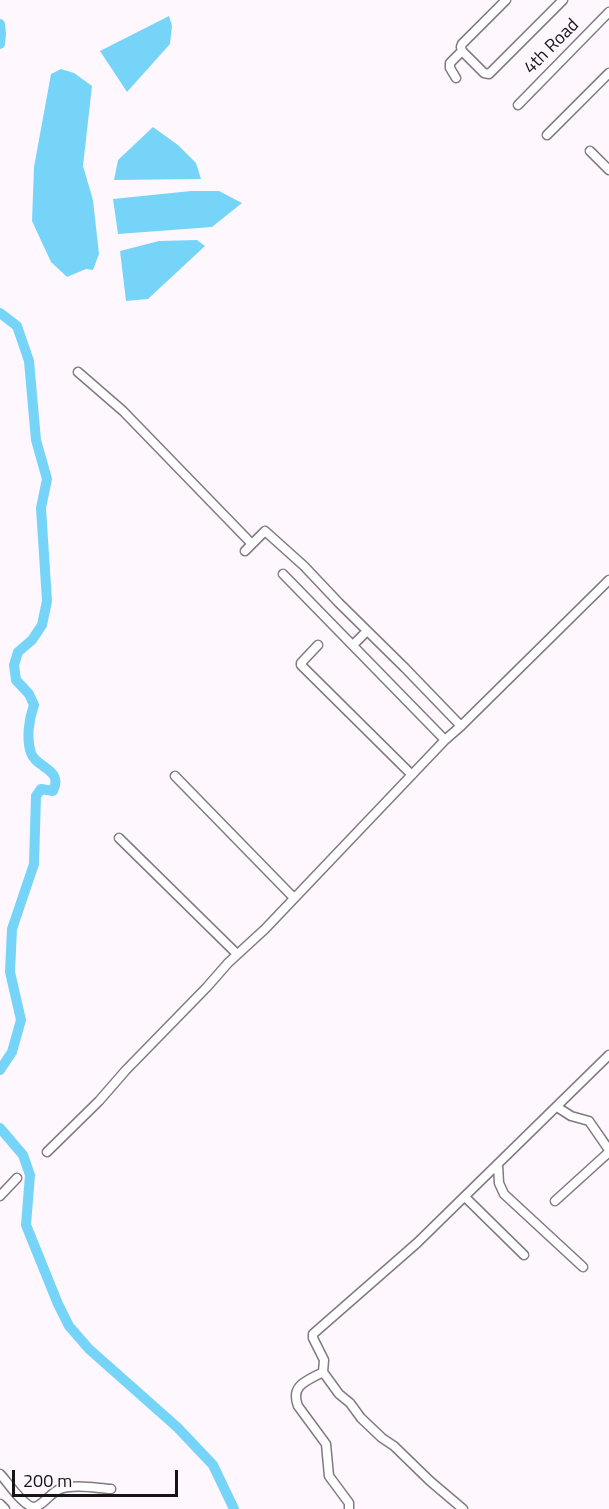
<!DOCTYPE html>
<style>
body{margin:0}
#map{position:relative;width:609px;height:1509px;overflow:hidden;background:#fef8fe;font-family:"Titillium Web",sans-serif}
canvas{display:block}
.scale{position:absolute;left:12px;top:1470px;width:166px;height:27px;box-sizing:border-box;border:3px solid #171317;border-top:0;padding-left:8px;font-size:18px;line-height:21px;white-space:nowrap;color:#171317;-webkit-text-stroke:4px #fef8fe;paint-order:stroke}
</style>
<div id="map">
<canvas width="609" height="1509"></canvas>
<div class="scale">200 m</div>
</div>
<script>
const context = document.querySelector('canvas').getContext('2d');
context.lineJoin = 'round';
function fill(path, color) {
  context.fillStyle = color;
  context.fill(path, 'evenodd');
}
function trace(path, color, width, dash) {
  context.strokeStyle = color;
  context.lineWidth = width;
  context.lineCap = dash ? 'butt' : 'round';
  context.setLineDash(dash || []);
  context.stroke(path);
}
function drawText(font, color, halo, rows, align = 'center') {
  context.font = font + ' "Titillium Web",sans-serif';
  context.lineWidth = 6;
  context.setLineDash([]);
  context.textBaseline = 'middle';
  context.strokeStyle = halo;
  context.fillStyle = color;
  for (const [text, x, y, turn = 0] of rows) {
    context.save();
    context.translate(x, y);
    context.rotate((+turn || 0) * Math.PI / 180);
    context.textAlign = isNaN(turn) ? turn : align;
    if (halo) context.strokeText(text, 0, 0);
    context.fillText(text, 0, 0);
    context.restore();
  }
}
fill(new Path2D(`
 M169 16 172 26 170 44 127 92 100 51Z
 M61 69 74 73 92 86 83 166 93 200 99 254 93 270 86 269 67 277 51 262 32 221 34 167 51 74Z
 M153 127 178 145 196 163 201 179 114 180 118 160Z
 M191 191H219L242 203 212 227 118 234 113 199Z
 M197 240 205 246 148 299 126 301 120 251 159 241Z`), '#77d4f9');
trace(new Path2D(`
 M0 24 1 34 0 44
 M0 313 17 326 29 361 36 440 47 479 41 508 47 601 42 625 32 640 18 652 14 665 16 680 29 694 34 705C29 719 26 738 31 753 36 768 64 769 53 791L41 789 36 796 34 864 12 929 10 972 21 1020 12 1052 0 1070
 M0 1128 23 1155 30 1175 26 1225 58 1304 69 1326 89 1349 177 1427 213 1465 234 1509`), '#77d4f9', 10);
const minor = new Path2D(`
 M462 51 484 73 489 74 563 0
 M462 51 461 47 462 44 506 0
 M456 78 450 68V63L462 51
 M518 105 609 12
 M547 135 609 73
 M590 151 609 170
 M78 372 123 411 252 544 265 531 304 566 339 603 405 668 461 726
 M245 551 252 544
 M283 574 445 740
 M318 645 301 663V665L412 775
 M353 645 367 631
 M175 776 294 898
 M119 838 237 954
 M557 1107 571 1116 589 1121 609 1150
 M47 1152 99 1101 126 1070 207 987 228 963 265 929 445 740 461 726 609 580
 M498 1165 499 1183 504 1194 583 1267
 M0 1196 17 1178
 M465 1197 524 1255
 M555 1201 609 1152
 M323 1372C307 1381 290 1385 298 1406L326 1444 329 1476 349 1503V1509
 M0 1474C7 1481 22 1505 33 1507 41 1508 51 1492 60 1489 75 1484 95 1488 111 1489
 M0 1504 5 1509
 M463 1509 430 1481 394 1446 382 1438 361 1418 350 1403 339 1394 323 1372 324 1360 313 1338V1334L417 1243 609 1055`);
trace(minor, '#827983', 11);
trace(minor, '#fff', 8);
drawText('18px', '#171317', '#fef8fe', [
 ["4th Road",552,47,-45]
]);
</script>
